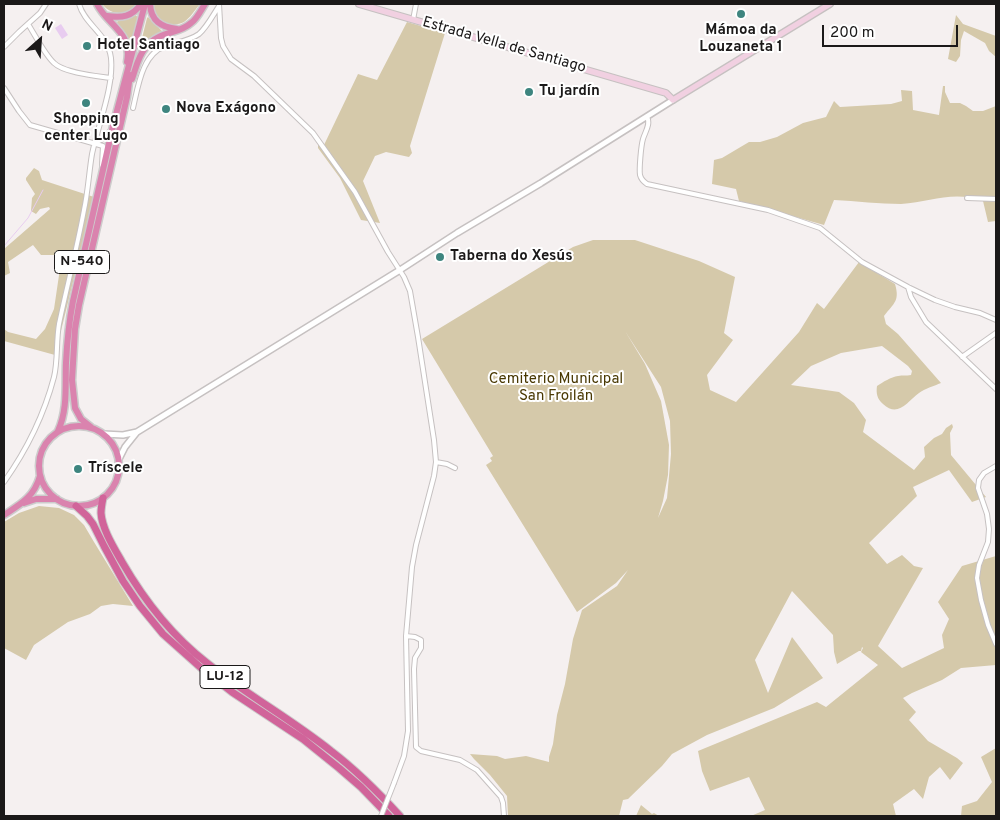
<!DOCTYPE html>
<meta charset="utf-8">
<style>
body{margin:0}
#map{position:relative;width:1000px;height:820px;overflow:hidden;background:#f5f0f0;font-family:Overpass,sans-serif}
canvas{display:block}
.frame{position:absolute;inset:0;border:5px solid #1b1919;pointer-events:none}
.north{position:absolute;left:15px;top:15px;width:50px;height:50px;-webkit-text-stroke:4px #fff;paint-order:stroke;rotate:26deg;font-size:14px;font-weight:700;line-height:20px;text-align:center;color:#1b1919}
.north::after{content:'';display:block;margin:auto;width:18px;height:22px;background:#1b1919;clip-path:polygon(50% 0,100% 100%,50% 72%,0 100%)}
.scale{position:absolute;left:822px;top:25px;width:136px;height:22px;box-sizing:border-box;border:2px solid #1b1919;border-top:0;padding-left:6px;font-size:15px;line-height:18px;white-space:nowrap;color:#1b1919;-webkit-text-stroke:4px #fff;paint-order:stroke}
</style>
<div id="map">
<canvas width="1000" height="820"></canvas>
<div class="frame"></div>
<div class="north">N</div>
<div class="scale">200 m</div>
</div>
<script>
const context = document.querySelector('canvas').getContext('2d');
context.lineJoin = 'round';
function fill(path, color) {
  context.fillStyle = color;
  context.fill(path, 'evenodd');
}
function trace(path, color, width, dash) {
  context.strokeStyle = color;
  context.lineWidth = width;
  context.lineCap = dash ? 'butt' : 'round';
  context.setLineDash(dash || []);
  context.stroke(path);
}
function drawText(font, color, halo, rows, align = 'center') {
  context.font = font + ' Overpass,sans-serif';
  context.lineWidth = 4;
  context.setLineDash([]);
  context.textBaseline = 'middle';
  context.strokeStyle = halo;
  context.fillStyle = color;
  for (const [text, x, y, turn = 0] of rows) {
    context.save();
    context.translate(x, y);
    context.rotate((+turn || 0) * Math.PI / 180);
    context.textAlign = isNaN(turn) ? turn : align;
    if (halo) context.strokeText(text, 0, 0);
    context.fillText(text, 0, 0);
    context.restore();
  }
}
fill(new Path2D(`
 M102 4H137C126 16 112 16 102 4Z
 M152 4H200C195 10 190 18 184 22 175 27 161 24 155 15 154 12 153 7 152 4Z
 M135 15 138 17 132 42 130 43H129L123 31 117 23 118 20 125 19Z
 M956 15 963 24 996 36V57L989 51 985 43 964 31 961 40 960 56 956 62 948 59Z
 M148 17 163 32C153 35 147 40 141 49L139 50 147 18Z
 M407 22 445 33 410 146 412 153 409 157 386 152 375 156 363 181 380 223 361 220 340 178 318 148V141L324 145 358 74 377 80Z
 M943 86H945V92L950 103H960L966 106 973 111H983L996 106V221L988 222 983 201C953 190 931 202 901 204 880 204 856 201 834 200L824 225 739 201 736 189 712 184 714 160 722 158 749 142H760L777 137 803 123 826 117 834 101 840 107 891 104 902 101 901 90 912 91 913 110 939 115Z
 M34 168 39 171 42 180 94 197 55 355 4 341V329L8 332 36 339 45 329 54 309 62 255H41L33 245 8 262 10 273 4 276V249L50 209 49 207 40 209 36 214 31 211 32 198 35 194 26 180V178Z
 M593 240H635L699 261 735 277 724 333 733 340 707 375 710 390 736 402 799 332 817 303 824 309 859 262 895 284C900 301 894 303 884 316L886 324 898 334 941 383C934 386 926 388 919 393 907 402 898 418 883 404 877 399 876 393 877 386 883 382 891 377 898 376 903 375 906 376 911 375L912 371 908 366 882 346 841 353 811 366 791 385 839 392 854 403 866 420 863 432 914 470 925 457 924 447 934 438 942 434 946 428 952 424 953 427 950 433 951 455 986 497 972 502 949 470 913 487 917 496 869 543 887 564 902 555 914 566 923 568 878 646 902 668 944 648 942 635 949 619 938 602 962 566 996 556V665L961 668 942 680 912 693 903 698 916 712 909 720 928 741 957 758 963 763 950 780 940 767 929 777 923 799 914 789 893 804 896 816H751L765 810 749 777 710 791 702 771 698 751 817 702 826 707 878 665 861 652 863 648 862 647 861 651H859L837 664 834 652 833 635 792 591 755 660 768 693 792 637 823 678 774 708 707 735 672 754 662 766 628 799 623 800 619 816H508L507 796 490 775 474 759 470 754 497 756 505 759 526 756 549 762V757L553 744 557 715 565 684 573 639 582 610 617 586 628 570 616 583 577 612 486 465 492 461 490 458 493 456 422 339 573 247ZM625 331 661 387 670 421 671 454 667 498 658 518 663 501 668 475 669 445 661 401 645 364Z
 M39 506 59 508 74 515 84 525 94 542 133 606 113 604 101 606 90 614 68 622 34 645 26 660 4 648V522L19 513Z
 M996 748V816H961L962 806 977 801 992 782 981 757Z
 M641 805 652 814 654 813 659 816H636Z`), '#d5c9aa');
fill(new Path2D(`
 M61 24 68 35 62 39 55 28Z`), '#e8ccf0');
trace(new Path2D(`
 M4 246 28 218 43 190`), '#e8ccf0', 1);
const minor = new Path2D(`
 M219 4 221 38 223 46 231 59 254 76 313 133 355 192 388 252 404 277 410 291 418 337 434 440 436 462 434 476 416 545 412 567 406 636 408 731 404 756 394 783
 M413 20 416 4
 M28 24C35 35 45 55 54 63 64 73 97 76 111 78
 M4 47 19 32 40 13 46 4
 M4 88 19 111 30 125 103 146 102 165
 M133 108C138 87 142 53 166 46 175 43 191 40 199 34 207 27 213 15 219 6
 M647 117C651 124 645 132 643 139 641 146 639 169 640 175 641 179 644 182 647 184L768 210 820 228 862 262 908 287 935 300 955 307 980 313 996 320
 M95 143 105 138 110 131
 M967 198 996 199
 M908 287 911 297 926 322 996 389
 M962 357 996 333
 M436 462 447 464 455 468
 M996 466 984 473 979 480 978 488 987 514 989 529 988 542 979 565 977 578 981 600 988 625 996 644
 M4 482C26 451 44 415 54 377 58 361 56 341 59 324 67 286 77 248 84 210 88 192 89 172 92 154 98 125 114 87 111 58 108 34 85 25 79 4
 M406 636 415 637 421 640V648L415 658 414 669 416 747 421 751 460 760 477 770 501 797 503 803 504 816`);
const tertiary = new Path2D(`
 M104 434 123 435 137 432 400 270 457 233 541 183 673 100
 M119 459 125 447 137 432`);
const secondary = new Path2D(`
 M359 4 666 93 673 100 830 4`);
const trunk = new Path2D(`
 M97 4C107 25 133 32 127 62
 M150 4C151 21 161 27 177 29
 M107 16C122 18 132 17 141 4
 M132 79C136 68 138 56 146 47 160 30 178 35 191 23 197 19 201 10 205 4
 M39 466a40 40 0 1 1 80 0a40 40 0 1 1-80 0Z
 M91 427 81 419 75 408 72 380 75 329 79 305 127 97 130 75
 M58 431C68 409 65 386 66 363 67 342 69 322 73 301L113 126 145 4
 M24 503 36 499H57
 M4 515C21 504 34 497 40 476`);
const motorway = new Path2D(`
 M103 498C102 503 101 508 101 513 102 529 114 548 122 562 144 600 172 636 207 663 247 695 291 719 331 751 356 770 379 793 400 816
 M76 506 87 516 93 524 104 546 123 581 140 606 163 634 200 667 232 692 303 739 339 768 361 787 389 816`);
trace(minor, '#c6c1c1', 6);
trace(tertiary, '#c6c1c1', 8);
trace(secondary, '#c6c1c1', 8);
trace(trunk, '#cdcccc', 9);
trace(motorway, '#cdcccc', 9);
trace(minor, '#fff', 4);
trace(tertiary, '#fff', 5);
trace(secondary, '#f1d0e1', 5.5);
trace(trunk, '#da83ae', 6);
trace(motorway, '#d1649a', 7);
const minorBridge = new Path2D(`
 M381 816 394 783`);
trace(minorBridge, '#c6c1c1', 6, []);
trace(minorBridge, '#fff', 4);
for (const [x, y, r, color] of [
 [741,14,5,"#3e857f"],
 [87,46,5,"#3e857f"],
 [529,92,5,"#3e857f"],
 [86,103,5,"#3e857f"],
 [166,109,5,"#3e857f"],
 [440,257,5,"#3e857f"],
 [78,469,5,"#3e857f"]
]) {
  const dot = new Path2D();
  dot.arc(x, y, r, 0, 2 * Math.PI);
  context.fillStyle = color;
  context.fill(dot);
  trace(dot, '#fff', 2);
}
for (const [x, y, w] of [
 [82,262,55],
 [225,677,50]
]) {
  const box = new Path2D();
  box.roundRect(x - w / 2, y - 11.5, w, 23, 4);
  context.fillStyle = '#fff';
  context.fill(box);
  trace(box, '#1b1919', 1);
}
drawText('bold 14px', '#1b1919', null, [
 ["N-540",82,262],
 ["LU-12",225,677]
]);
drawText('bold 15px', '#1b1919', '#fff', [
 ["Mámoa da",741,31,"center"],
 ["Louzaneta 1",741,48,"center"],
 ["Hotel Santiago",97,46],
 ["Tu jardín",539,92],
 ["Nova Exágono",176,109],
 ["Shopping",86,120,"center"],
 ["center Lugo",86,137,"center"],
 ["Taberna do Xesús",450,257],
 ["Tríscele",88,469]
], 'left');
drawText('15px', '#1b1919', '#fff', [
 ["Estrada Vella de Santiago",504,46,16]
]);
drawText('15px', '#493802', '#fff', [
 ["Cemiterio Municipal",556,380],
 ["San Froilán",556,397]
]);
</script>
